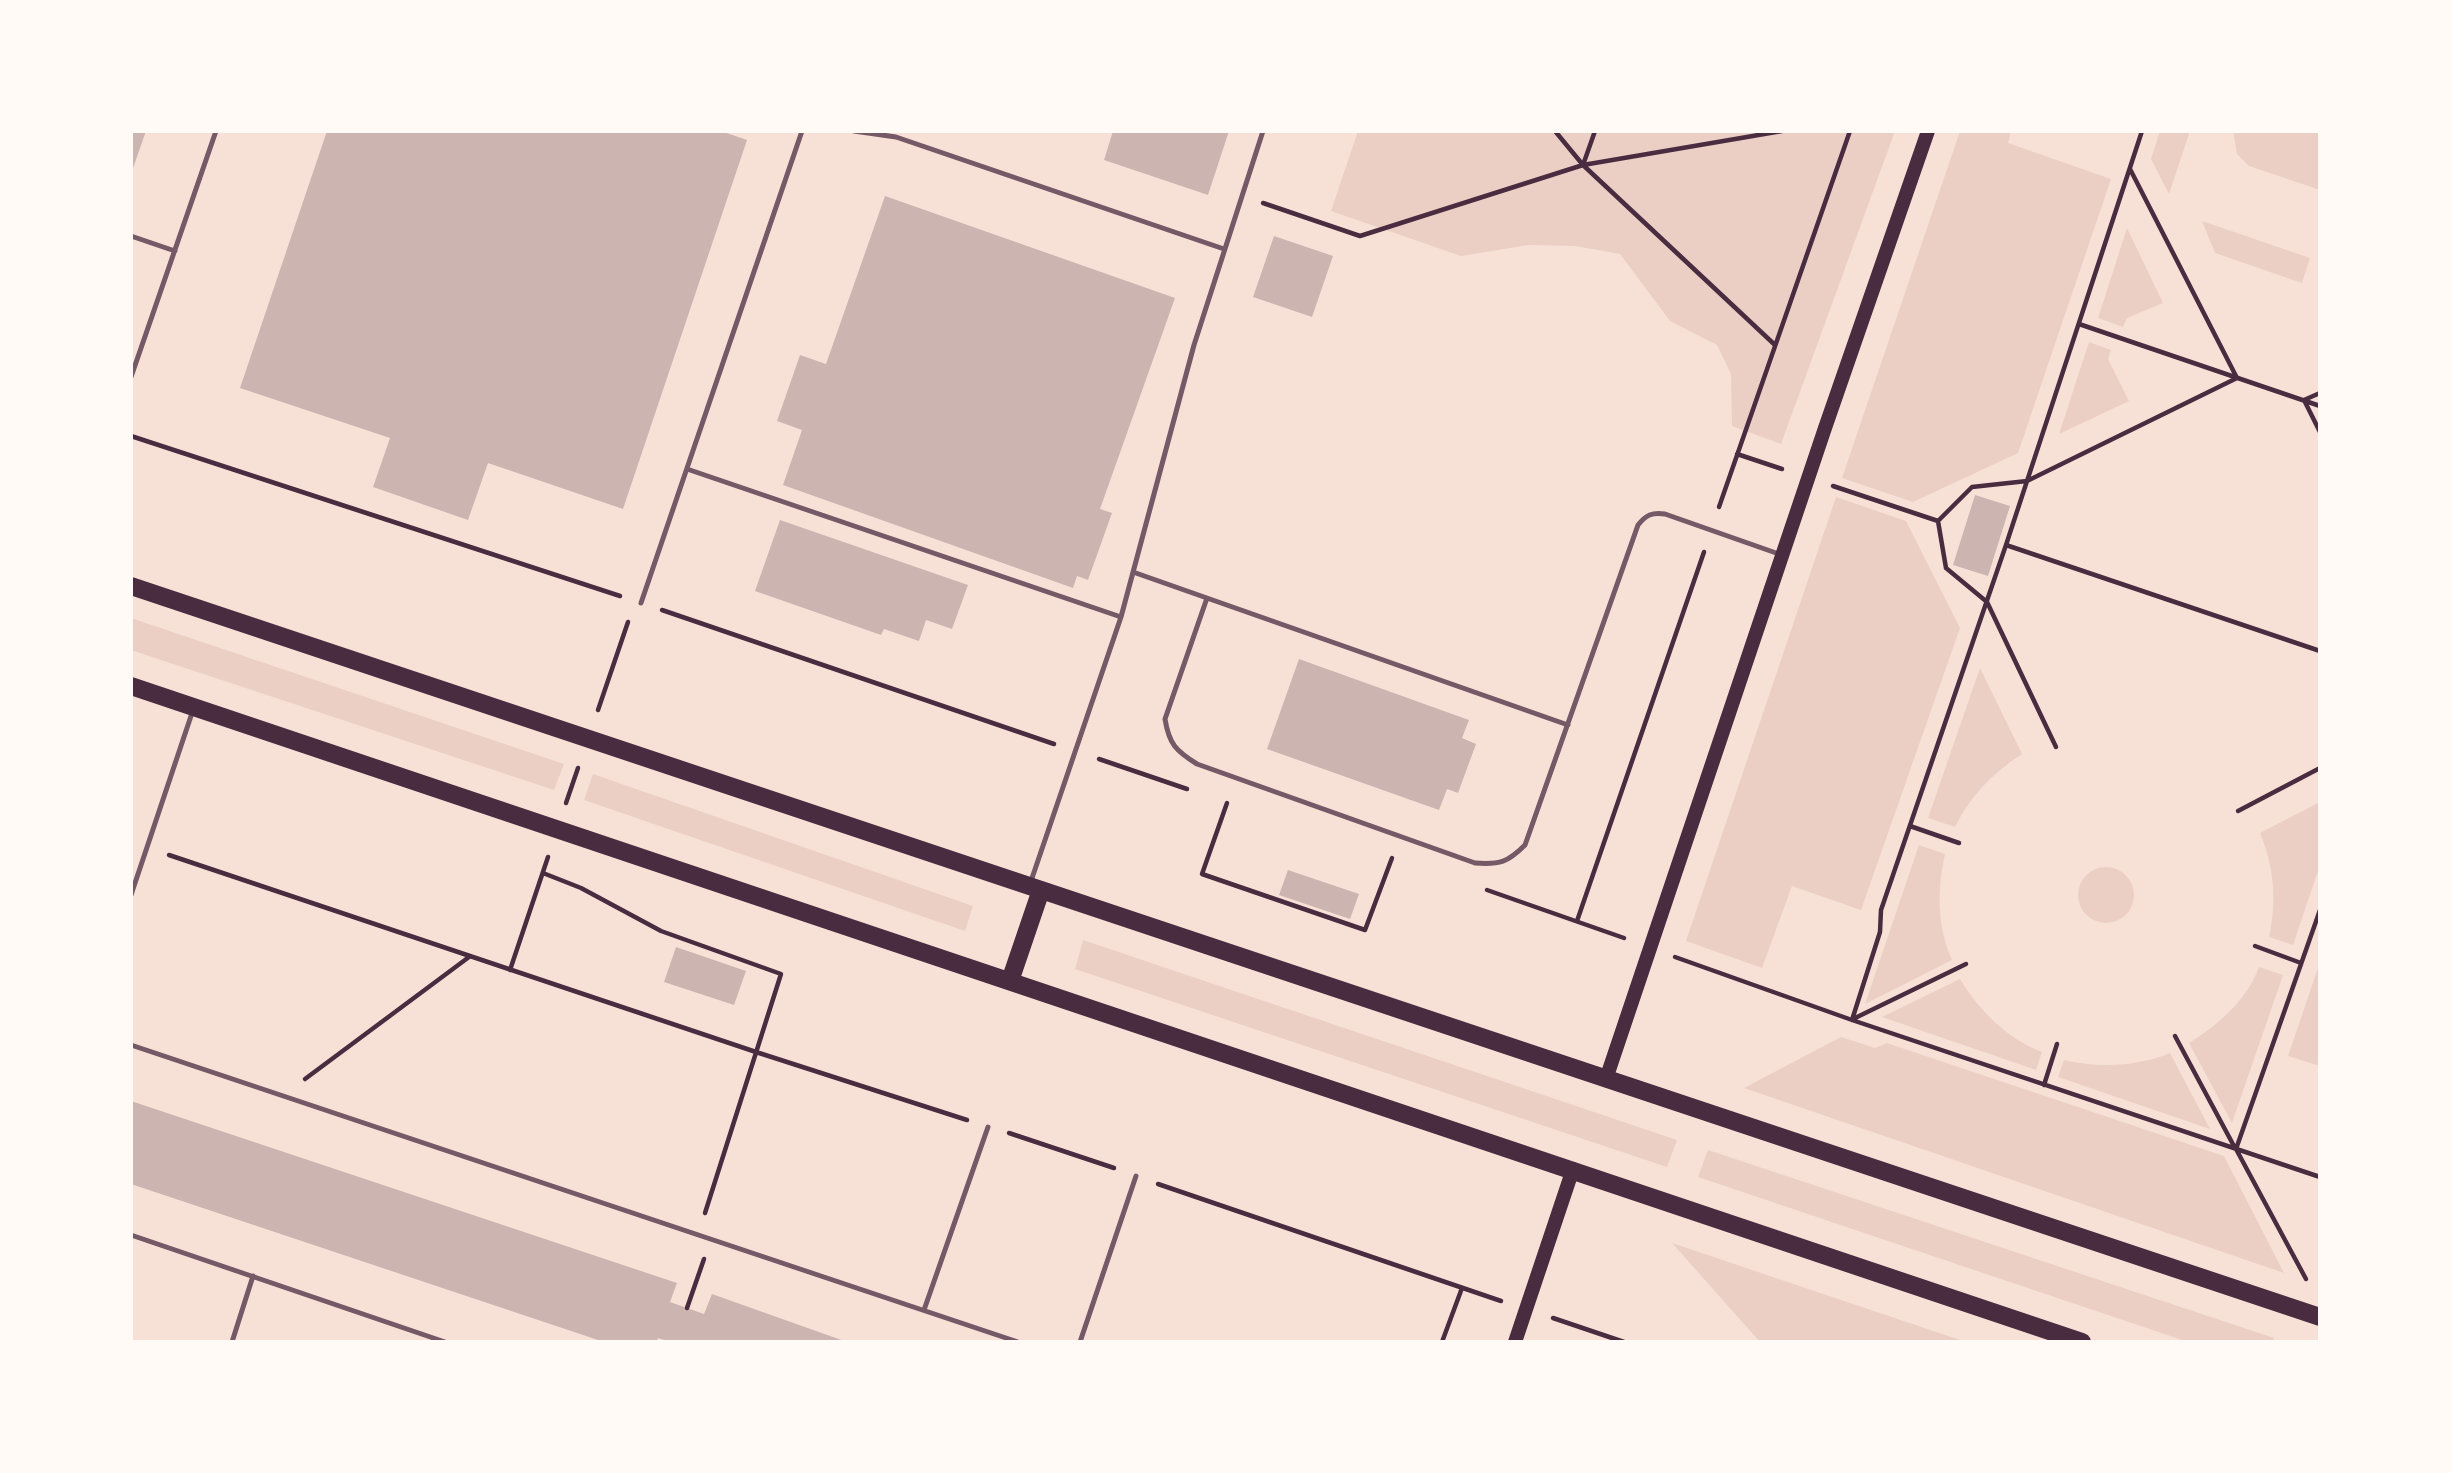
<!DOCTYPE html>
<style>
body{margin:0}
#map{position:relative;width:2451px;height:1473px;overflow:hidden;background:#f7e1d7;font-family:"PT Sans",sans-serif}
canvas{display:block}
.frame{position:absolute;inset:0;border:133px solid #fffaf5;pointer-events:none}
</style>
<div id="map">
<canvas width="2451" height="1473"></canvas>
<div class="frame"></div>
</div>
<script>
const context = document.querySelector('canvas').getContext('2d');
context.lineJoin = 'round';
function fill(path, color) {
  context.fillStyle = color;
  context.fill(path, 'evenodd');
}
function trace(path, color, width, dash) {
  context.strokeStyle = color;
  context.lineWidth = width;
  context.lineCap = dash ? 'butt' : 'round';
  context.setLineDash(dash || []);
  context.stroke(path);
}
fill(new Path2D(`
 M1358 131H1895L1781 444 1732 426 1731 374 1717 345 1670 321 1620 254 1575 246 1529 245 1461 256 1331 211Z
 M1960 131H2011L2008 143 2111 179 2018 453 1913 502 1842 478Z
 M2160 131H2190L2169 194 2151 159Z
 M2233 131H2314L2320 133V190L2249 166 2237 154Z
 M2202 221 2310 258 2302 283 2215 253Z
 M2127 228 2163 303 2127 318 2123 327 2098 318Z
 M2089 342 2111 350 2108 359 2129 401 2059 434Z
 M1836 497 1906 521 1960 628 1861 910 1792 886 1762 968 1686 941Z
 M131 618 564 764 554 790 131 650Z
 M1980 668 2022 754C1993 773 1970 796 1955 827L1928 818Z
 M593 774 973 906 965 931 584 800Z
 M2320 802V865L2293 945 2269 937C2277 902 2274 866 2260 833Z
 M1919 845 1945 854C1937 890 1937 926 1952 960L1865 1004Z
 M2078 895a28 28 0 1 1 56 0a28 28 0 1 1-56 0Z
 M1083 940 1677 1140 1667 1167 1075 969Z
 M2320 962V1066L2288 1056Z
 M2259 967 2283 975 2232 1123 2189 1043C2218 1025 2247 1000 2259 967Z
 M1960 979C1980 1011 2006 1038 2042 1052L2036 1070 1882 1017Z
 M1841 1037 1875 1048 1887 1043 2224 1156 2284 1273 1744 1088Z
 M2170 1053 2210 1129 2058 1077 2064 1060C2100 1068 2135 1067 2170 1053Z
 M1708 1150 2274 1338 2273 1342H2188L1698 1177Z
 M1672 1243 1966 1342H1760Z`), '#ebcfc5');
fill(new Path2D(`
 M131 131H146L132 171H131Z
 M327 131H721L747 140 623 509 488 463 468 520 373 487 390 438 240 388Z
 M1113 131H1229L1208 195 1104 160Z
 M885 196 1175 298 1100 509 1112 513 1088 580 1077 576 1073 588 783 485 802 430 777 421 800 355 826 364Z
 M1274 236 1333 256 1312 317 1253 297Z
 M1975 495 2010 506 1988 576 1953 565Z
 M780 520 968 585 952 629 926 620 919 641 884 629 881 635 755 591Z
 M1299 659 1469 720 1462 738 1476 744 1458 793 1447 789 1439 810 1267 749Z
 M1288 870 1359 894 1350 919 1279 895Z
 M676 947 746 971 734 1005 664 982Z
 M131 1101 677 1283 670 1302 704 1314 712 1294 847 1342H670L658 1338 657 1342H604L131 1184Z`), '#ccb4b1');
trace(new Path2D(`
 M1555 131 1583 165 1775 345
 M1583 165 1595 131
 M1263 203 1360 236 1583 165 1782 131
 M2079 324 2320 406
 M2320 393 2304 400 2320 432
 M131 436 620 596
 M1737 454 1782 469
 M1833 486 1938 521
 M1719 507 1850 131
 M1938 521 1972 487 2027 481 2237 378 2130 169
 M1938 521 1946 568 1987 602 2056 747
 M2006 545 2320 651
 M662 610 1054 744
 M598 710 628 622
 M1099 759 1187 789
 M566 803 578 768
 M1227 803 1202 874 1365 930 1392 858
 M2238 811 2320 768
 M1910 826 1959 843
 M169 855 756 1052 967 1120
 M543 873 581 888 661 931 781 974 705 1213
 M1487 890 1624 938
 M1577 921 1704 552
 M2255 946 2301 963
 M1675 957 1852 1020 2320 1177
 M510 970 548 857
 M1853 1019 1966 964
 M1852 1020 1880 932 1881 910 2006 545 2142 131
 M2175 1036 2235 1148
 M305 1079 469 957
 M2044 1085 2057 1044
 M1009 1133 1114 1168
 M1158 1184 1501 1301
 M2306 1279 2236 1149 2320 910
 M687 1308 704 1259
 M1553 1318 1624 1342
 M1442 1342 1462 1288`), '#4a2c40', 4.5);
trace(new Path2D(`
 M854 131 896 137 1224 249
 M131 236 175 251
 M131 377 216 131
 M687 469 1121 617
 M1133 572 1568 725
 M1207 598 1165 719C1169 744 1176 751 1197 764L1475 863C1500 865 1508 862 1525 845L1638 525C1646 515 1652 512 1665 514L1779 554
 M641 603 802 131
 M1030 884 1121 617 1194 345 1263 131
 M131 895 193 710
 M131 1045 1018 1342
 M131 1235 445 1342
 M924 1310 988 1127
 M232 1342 253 1276
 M1080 1342 1136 1176`), '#755966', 5);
trace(new Path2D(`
 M1606 1079 1825 428 1928 131
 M1515 1342 1573 1169`), '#4a2c40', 14);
trace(new Path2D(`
 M131 586 2320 1317
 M131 686 2082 1342
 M1010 981 1041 890`), '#4a2c40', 18);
</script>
